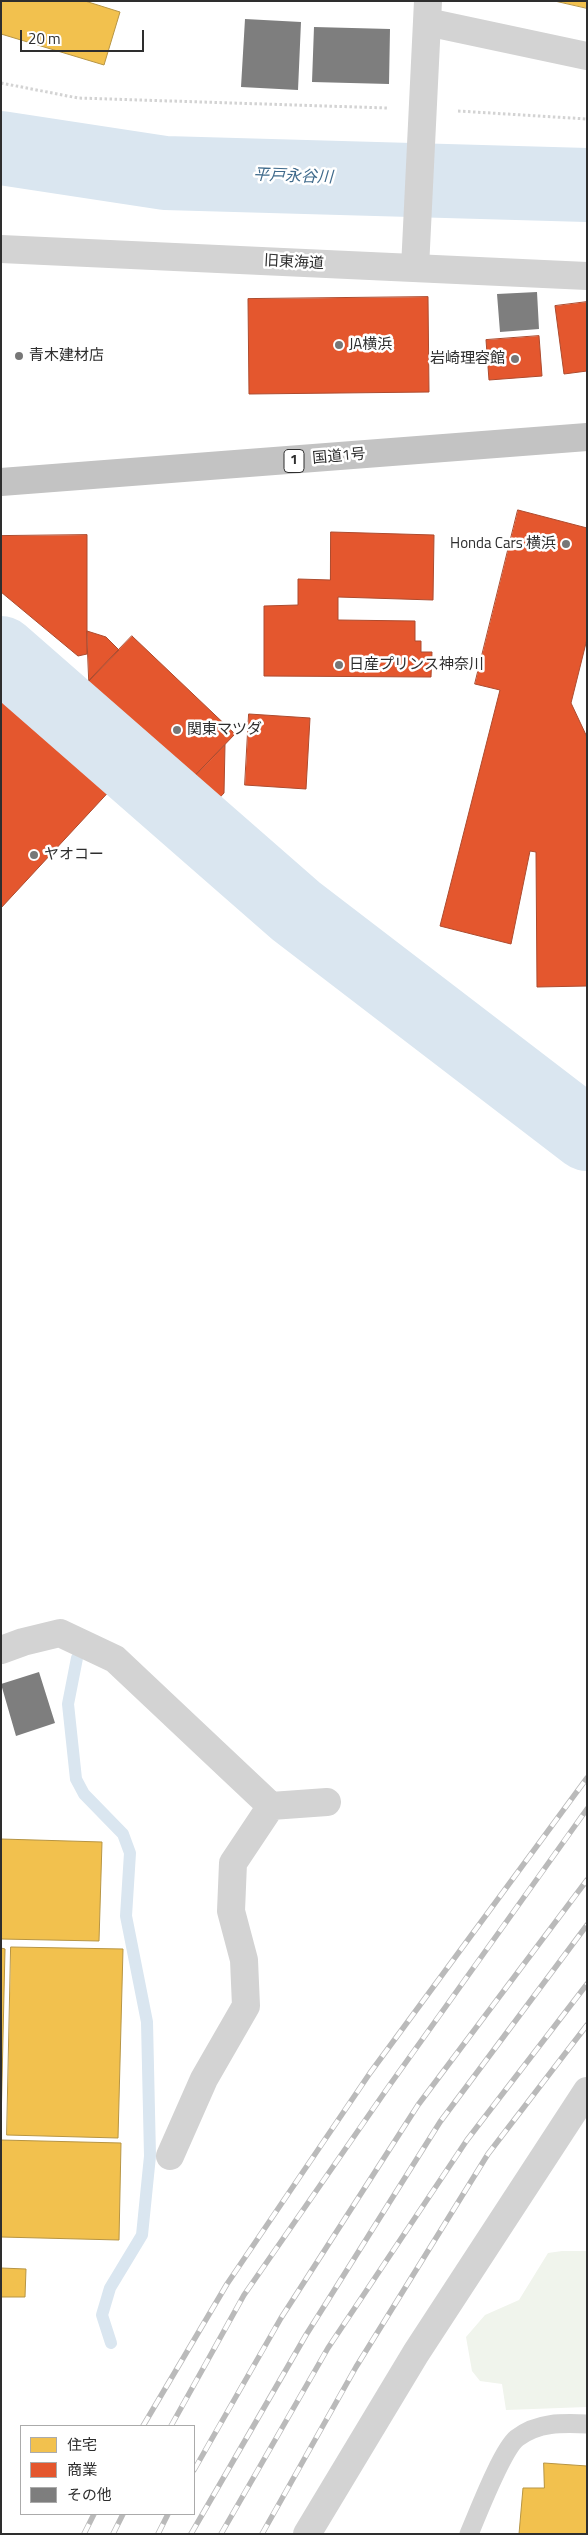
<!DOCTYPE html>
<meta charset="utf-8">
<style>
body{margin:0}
#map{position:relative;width:588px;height:2535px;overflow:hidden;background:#fff;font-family:"Titillium Web","Noto Sans JP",sans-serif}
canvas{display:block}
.frame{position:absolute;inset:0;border:2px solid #2e2e2e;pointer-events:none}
.legend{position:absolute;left:20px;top:2425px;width:175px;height:90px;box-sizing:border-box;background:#fff;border:1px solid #ababab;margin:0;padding:6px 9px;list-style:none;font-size:15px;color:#2e2e2e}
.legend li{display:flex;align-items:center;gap:10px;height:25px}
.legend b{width:25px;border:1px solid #ababab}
.scale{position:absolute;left:20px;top:30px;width:124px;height:22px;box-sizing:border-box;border:2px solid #2e2e2e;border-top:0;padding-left:6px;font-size:15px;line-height:18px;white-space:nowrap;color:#2e2e2e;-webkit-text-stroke:4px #fff;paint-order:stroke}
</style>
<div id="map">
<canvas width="588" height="2535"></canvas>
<div class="frame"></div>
<ul class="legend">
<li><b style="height:14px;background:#f2c14e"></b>住宅</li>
<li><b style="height:14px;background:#e4572e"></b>商業</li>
<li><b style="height:14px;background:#7e7e7e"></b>その他</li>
</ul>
<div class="scale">20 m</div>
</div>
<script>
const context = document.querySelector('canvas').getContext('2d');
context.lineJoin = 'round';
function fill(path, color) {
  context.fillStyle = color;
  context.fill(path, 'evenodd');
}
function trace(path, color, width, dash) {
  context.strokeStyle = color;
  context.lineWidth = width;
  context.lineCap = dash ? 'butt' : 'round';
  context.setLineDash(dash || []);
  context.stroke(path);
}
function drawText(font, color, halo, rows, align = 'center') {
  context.font = font + ' "Titillium Web","Noto Sans JP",sans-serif';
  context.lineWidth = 5;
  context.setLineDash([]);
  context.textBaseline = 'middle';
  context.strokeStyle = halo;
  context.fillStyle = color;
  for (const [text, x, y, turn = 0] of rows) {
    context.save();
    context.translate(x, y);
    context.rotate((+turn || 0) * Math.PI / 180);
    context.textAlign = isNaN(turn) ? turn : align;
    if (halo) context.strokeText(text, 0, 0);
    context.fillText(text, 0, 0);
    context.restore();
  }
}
fill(new Path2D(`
 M562 2251H587V2407L506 2410 502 2384 480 2381 472 2371 466 2337 485 2315 519 2300 548 2253Z`), '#f0f4ec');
const homes = new Path2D(`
 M1 1H85L120 12 104 65 1 34Z
 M555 1H587V8Z
 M1 1839 102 1842 99 1941 1 1939Z
 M11 1947 123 1949 118 2138 7 2135Z
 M1 1948 5 1949 1 2126Z
 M1 2140 121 2143 119 2240 1 2237Z
 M1 2268 26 2269 25 2297H1Z
 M544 2463 587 2466V2534H519L523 2488H544Z`);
fill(homes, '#f2c14e');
trace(homes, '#b79544', 1);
const shops = new Path2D(`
 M428 297 429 392 249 394 248 299Z
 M587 302V371L564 374 555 306Z
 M539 336 542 376 489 380 486 340Z
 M518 510 587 528V639L571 703 587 737V986L537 987 536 852 530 851 511 944 440 926 500 690 475 684Z
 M331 532 434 535 433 600 338 597V620L415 621V641H421V652H432L431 677 264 676V606L298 605V579L330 580Z
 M87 535V654L78 656 1 592V536Z
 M87 631 106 637 119 650 89 681Z
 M132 636 235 734 186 785 83 687Z
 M1 680 115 785 1 908Z
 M249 714 310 718 306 789 245 785Z
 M225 745 224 793 210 808 186 785Z`);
fill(shops, '#e4572e');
trace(shops, '#ad4b2e', 1);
trace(new Path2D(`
 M77 1658 68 1704 76 1779 84 1794 123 1834 130 1853 126 1916 147 2022 150 2156 142 2235 110 2288 102 2315 111 2343`), '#dae6f0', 12);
trace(new Path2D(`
 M1 148 165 173 587 185
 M1 653 296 911 587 1134`), '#dae6f0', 74);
fill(new Path2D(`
 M245 19 301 22 298 90 241 87Z
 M314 27 390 29 389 84 312 82Z
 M537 292 539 329 500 332 497 294Z
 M39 1672 55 1723 16 1736 1 1684Z`), '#7e7e7e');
trace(new Path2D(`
 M1 83 78 98 387 108
 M458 111 587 119`), '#d3d3d3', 3, [2.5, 2.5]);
trace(new Path2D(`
 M469 2534C478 2513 502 2450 517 2438 538 2422 562 2423 587 2424`), '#d3d3d3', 19);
trace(new Path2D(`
 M427 22 587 56
 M1 249 587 276
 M415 268 428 1
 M1 1650 23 1642 60 1633 115 1659 271 1806 233 1863 231 1911 244 1960 246 2006 204 2079 170 2156
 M271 1806 327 1802
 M307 2534 416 2353 587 2091`), '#d3d3d3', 28);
trace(new Path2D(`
 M1 482 587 437`), '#c3c3c3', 28);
const rail = new Path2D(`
 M143 2426 227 2284 370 2073 587 1778
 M171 2426 244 2295 389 2086 587 1809
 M194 2470 281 2318 418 2105 587 1880
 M84 2534 94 2514
 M113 2534 123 2514
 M158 2534 168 2514
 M191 2534 306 2335 440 2122 587 1925
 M221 2534 328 2348 467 2140 587 1984
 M262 2534 356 2367 488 2154 587 2025`);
trace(rail, '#bababa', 5.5);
trace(rail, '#fff', 4, [11]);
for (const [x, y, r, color] of [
 [339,345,5,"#777"],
 [19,356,5,"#777"],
 [515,359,5,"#777"],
 [566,544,5,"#777"],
 [339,665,5,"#777"],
 [177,730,5,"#777"],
 [34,855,5,"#777"]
]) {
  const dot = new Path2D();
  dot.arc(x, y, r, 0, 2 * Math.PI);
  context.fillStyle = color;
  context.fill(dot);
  trace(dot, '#fff', 2);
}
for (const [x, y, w] of [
 [294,461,20]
]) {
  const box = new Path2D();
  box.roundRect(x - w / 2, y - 11.5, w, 23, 4);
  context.fillStyle = '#fff';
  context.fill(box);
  trace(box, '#2e2e2e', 1);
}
drawText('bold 14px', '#2e2e2e', null, [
 ["1",294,461]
]);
drawText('15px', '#2e2e2e', '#fff', [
 ["旧東海道",294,263,3],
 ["国道1号",339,457,-5]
]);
drawText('15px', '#2e2e2e', '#fff', [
 ["JA横浜",349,345],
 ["青木建材店",29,356],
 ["岩崎理容館",505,359,"right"],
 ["Honda Cars 横浜",556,544,"right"],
 ["日産プリンス神奈川",349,665],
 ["関東マツダ",187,730],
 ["ヤオコー",44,855]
], 'left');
drawText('italic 16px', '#406b8c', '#fff', [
 ["平戸永谷川",293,177,2]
]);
</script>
